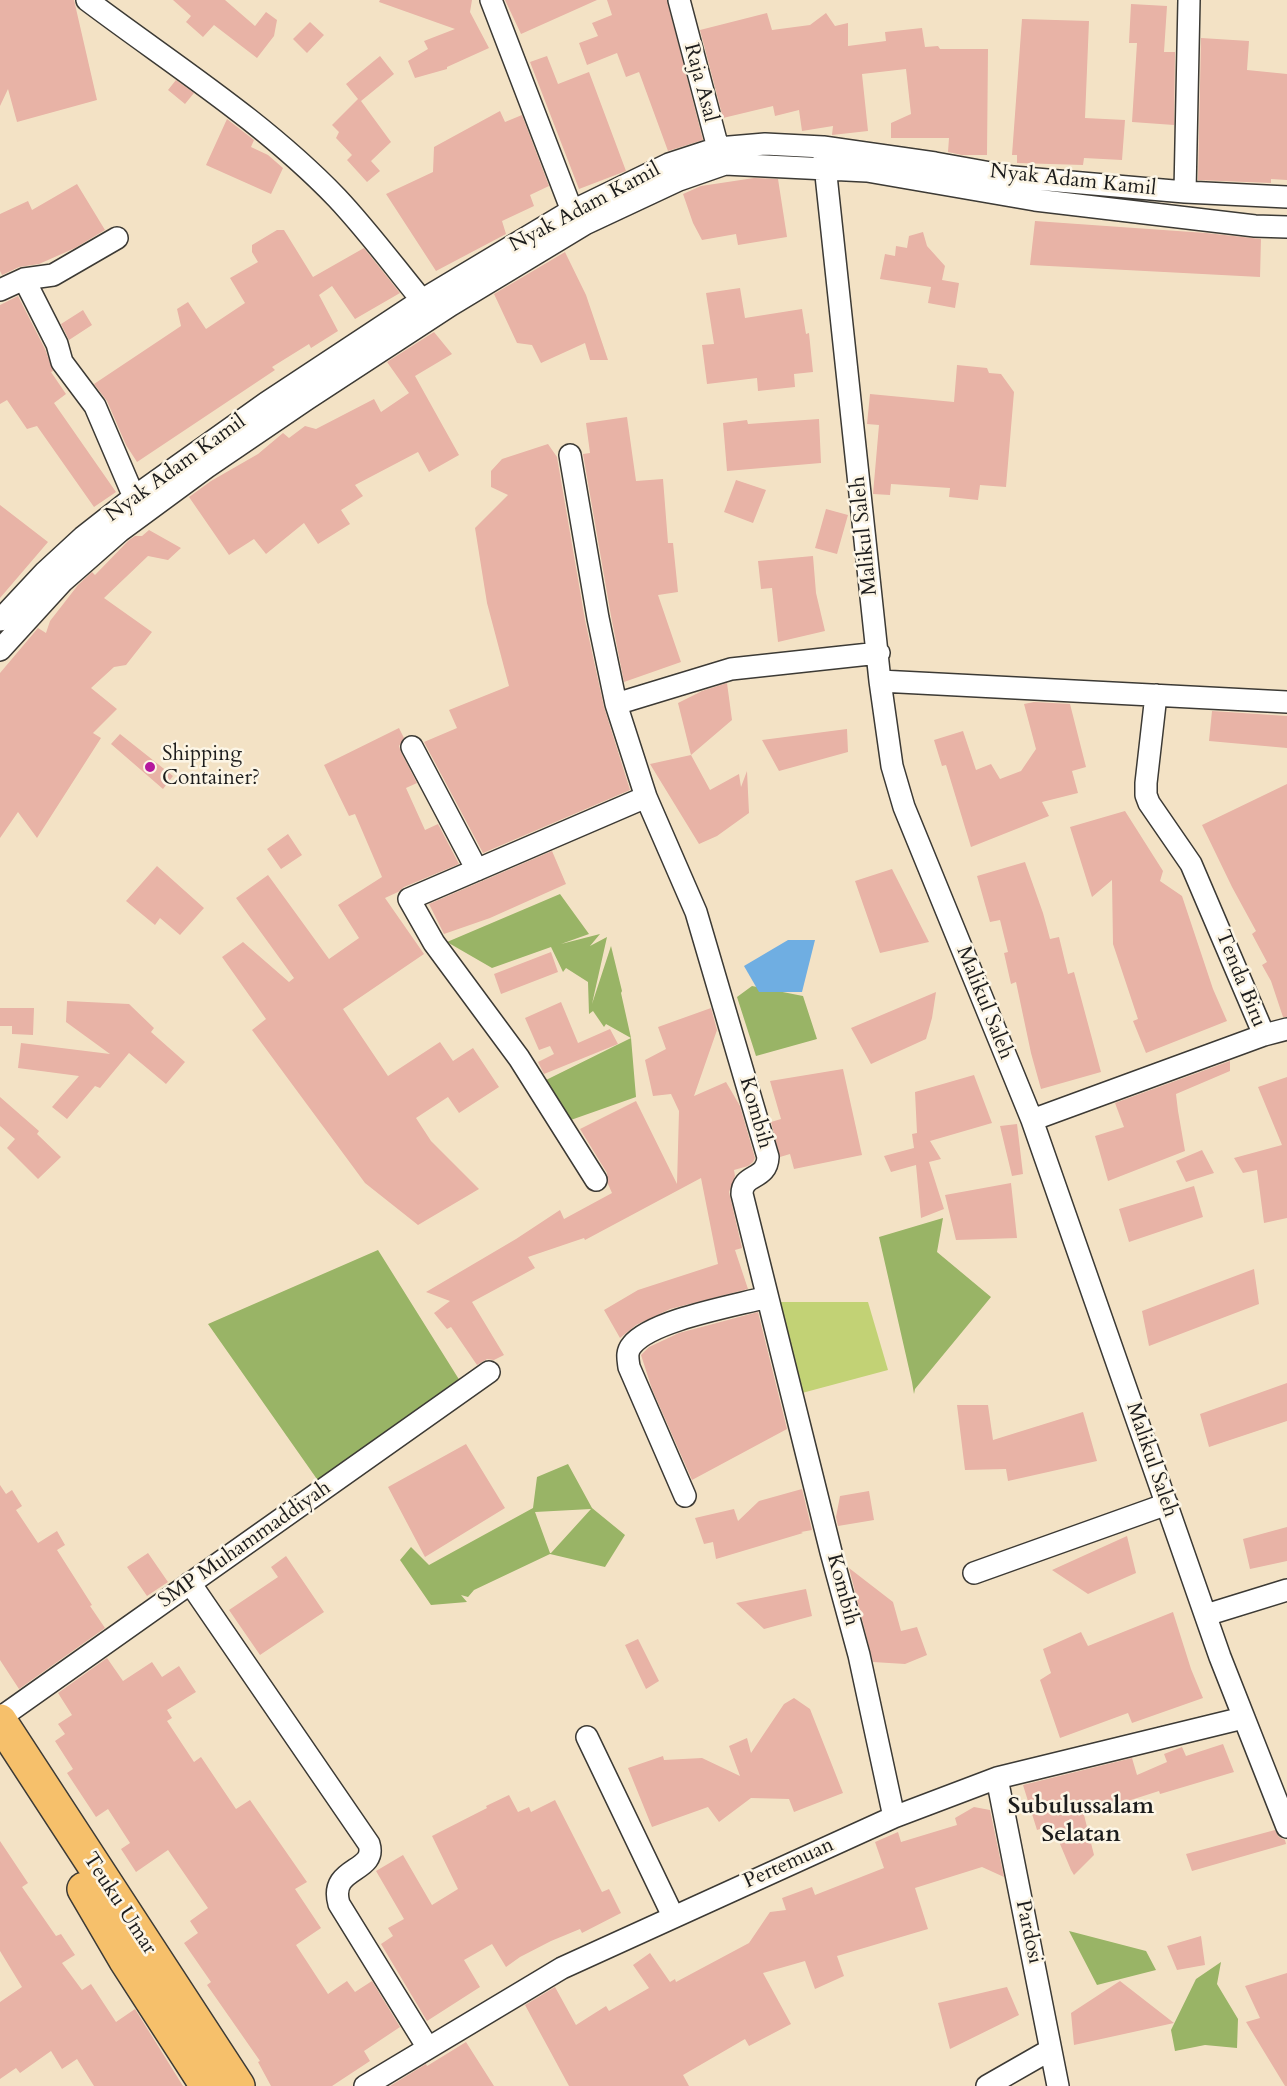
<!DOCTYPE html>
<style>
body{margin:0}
canvas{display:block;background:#f3e2c5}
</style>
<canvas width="1287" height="2086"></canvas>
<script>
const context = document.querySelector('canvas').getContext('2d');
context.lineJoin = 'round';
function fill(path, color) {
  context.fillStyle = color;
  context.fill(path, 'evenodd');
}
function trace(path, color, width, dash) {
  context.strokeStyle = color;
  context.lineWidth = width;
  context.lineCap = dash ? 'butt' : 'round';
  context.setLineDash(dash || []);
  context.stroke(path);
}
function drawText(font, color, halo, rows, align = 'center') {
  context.font = font + ' Cardo,serif';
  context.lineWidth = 5;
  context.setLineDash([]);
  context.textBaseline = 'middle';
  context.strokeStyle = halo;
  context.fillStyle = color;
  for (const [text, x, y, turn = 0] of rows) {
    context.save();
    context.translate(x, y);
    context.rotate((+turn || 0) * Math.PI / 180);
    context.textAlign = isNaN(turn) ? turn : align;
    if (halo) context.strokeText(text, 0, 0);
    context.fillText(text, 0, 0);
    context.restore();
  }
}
fill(new Path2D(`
 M776 1302H868L888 1370 802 1393Z`), '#c2d275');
fill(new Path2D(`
 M560 894 589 934 561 944 600 934 590 946 607 937 592 1004 611 946 622 991 621 993 631 1038 636 1097 568 1121 546 1080 631 1038 606 1024 604 1027 593 1011 589 1014 588 982 566 968 563 972 551 947 492 968 447 942Z
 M752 986 803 996 817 1039 756 1056 737 997Z
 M943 1218 937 1252 991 1297 915 1389 914 1394 912 1382 879 1237Z
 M378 1250 460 1381 319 1482 208 1324Z
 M568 1464 592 1508 625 1535 605 1567 550 1554 474 1590 468 1597 461 1595 467 1602 431 1605 400 1560 411 1547 429 1565 533 1508 537 1477ZM591 1509 551 1553H550L535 1512Z
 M1069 1931 1146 1951 1156 1970 1097 1985Z
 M1221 1962 1217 1984 1238 2019 1237 2048 1205 2045 1175 2051 1171 2030 1196 1979Z`), '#99b466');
fill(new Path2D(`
 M788 940H815L802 992H759L744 966Z`), '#6faee2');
fill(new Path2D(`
 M0 0H74L97 100 17 122 8 89 0 106Z
 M173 0H225L255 26 266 12 277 20 274 36 257 58 214 25 203 37 186 22 191 16Z
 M380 0H472L470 12 489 48 447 67V69L415 78 408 61 428 49 424 41 455 29 379 2Z
 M505 0H597L521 34Z
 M607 0H667L703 140 668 151 639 72 626 77 617 53 587 65 579 43 598 36 592 23 612 15Z
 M1131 4 1167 6 1164 52H1175L1174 125 1132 122 1137 43H1129Z
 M767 13 772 30 810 25 826 13 835 26 848 23V46L886 41 885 32 922 28 925 47 938 46 940 49H988L987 155H962L948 152 949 138H891V123L911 114 906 69 862 74 868 131 832 135 833 126 802 131 799 110 775 116 773 106 723 118 700 30Z
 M1022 19 1089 21 1085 118 1125 120 1122 160 1084 158 1083 165 1017 163V155H1012Z
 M310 22 324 35 307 53 293 39Z
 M1201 38 1249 41 1247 70 1287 74V180L1271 179V183L1198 180Z
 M380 56 394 74 361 101 391 142 371 161 380 171 367 182 347 160 352 155 336 138 339 132 332 125 358 99 346 84Z
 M547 56 558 84 589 72 626 171 579 189 530 62Z
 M176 80 194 93 185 104 168 90Z
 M500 111 505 122 522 115 549 186 530 195 534 206 502 221 506 234 436 271 386 194 433 172 434 147Z
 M227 119 254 140 251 147 268 155 283 168 271 194 206 165Z
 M754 178 778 179 787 237 738 245 736 234 702 240 693 223 683 194 701 186Z
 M77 184 105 230 75 248 39 264 19 267 2 275 0 271V214L28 201 32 210Z
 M1035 221 1206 233 1261 239 1260 277 1030 265Z
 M277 230H284L313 277 364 248 400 293 355 319 332 286 319 295 338 331 311 348 309 344 272 367 275 370 137 462 126 445 107 401 94 384 181 326 177 309 188 302 206 329 245 303 230 278 258 262 252 252V245Z
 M923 232 927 246 945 266 942 280 959 283 955 308 928 303 931 287 880 279 885 254 895 256 896 246 907 248 909 236Z
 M565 252 586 295 608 360H590L585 343 541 363 532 345 517 343 494 294Z
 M740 288 745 318 802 309 806 334 809 333 813 372 794 374 795 387 758 391 757 378 707 384 702 345 714 344 706 293Z
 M18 296 45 349 53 371 51 372 66 394 54 403 116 492 94 507 37 426 27 429 7 400 0 404V305Z
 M83 310 92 325 69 340 61 324Z
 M434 332 452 354 415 376 459 455 429 472 418 452 355 485 363 496 341 510 350 524 318 544 304 523 266 554 254 539 229 555 189 497 211 481 258 454 283 433 289 438 305 426 316 429 374 399 381 412 409 393 387 362Z
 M957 365 987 368 989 373 1001 374 1014 392 1006 487 980 485 978 500 949 497 950 488 891 484 890 495 873 494 879 425 867 424 870 394 954 402Z
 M627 417 636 481 663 479 668 543H673L678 592 658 595 681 662 624 682 611 616 583 454 590 453 586 423Z
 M819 419 821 463 727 471 723 423 747 420 748 424Z
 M548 444 557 457 585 620 604 707 630 790 483 853 424 742 457 728 449 710 509 686 487 603 475 528 508 495 491 487V471L502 459Z
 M736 480 766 490 753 523 724 512Z
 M0 505 48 542 0 598Z
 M826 509 848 515 837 554 815 548Z
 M149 530 181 548 168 560 148 556 104 598 152 632 126 665 114 667 91 688 117 709 93 733 101 738 37 838 18 812 0 838V673L38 628 46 633 50 621 78 585 92 572 95 575 128 541 135 536H142Z
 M813 556 816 593 825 631 778 642 772 588 761 589 758 561Z
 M727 683 732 720 691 755 678 703 702 691Z
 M1034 702 1070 704 1086 767 1072 771 1078 793 1042 802 1049 816 971 847 946 765 942 766 934 740 963 731 976 770 991 764 1000 779 1021 771 1036 749 1024 704Z
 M1212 711 1287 716V748L1209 741Z
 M399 728 404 738 399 746 401 752 417 783 406 788 425 830 438 824 459 864 404 887 398 892 385 898 424 954 343 1009 388 1076 440 1042 453 1061 473 1048 499 1087 459 1113 448 1097 416 1118 431 1141 479 1189 418 1225 365 1183 252 1030 266 1019 222 957 243 942 289 982 294 978 236 898 268 875 329 959 359 938 338 905 382 877 355 814 349 816 324 765Z
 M847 729 848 752 779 771 762 740Z
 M120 734 173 776 163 789 111 744Z
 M691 755 710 790 739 774 741 787 747 771 749 813 717 836 699 844 650 764Z
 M1287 784V1017H1283L1271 981 1262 965 1267 962 1252 934 1256 931 1232 887 1202 825Z
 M1125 811 1163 871 1160 881 1182 896 1213 989 1227 1021 1146 1053 1133 1021 1138 1019 1113 944 1112 880 1092 897 1070 827Z
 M288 834 302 855 281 869 267 849Z
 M552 851 566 884 490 918 444 934 429 904Z
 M1025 862 1043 913 1050 939 1059 937 1068 974 1074 972 1101 1072 1041 1089 1031 1053 1016 982 1011 984 1004 953 1008 952 1000 920 990 922 977 876Z
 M157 866 204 908 180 935 160 918 155 925 126 901Z
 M892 869 929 942 880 953 855 881Z
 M551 952 558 972 501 994 494 974Z
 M936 992 932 1018 926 1039 871 1064 851 1028Z
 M67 1001 129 1004 154 1028 151 1032 185 1062 166 1084 129 1053 100 1088 95 1086 67 1119 52 1107 79 1076 18 1068 21 1043 110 1054 66 1022Z
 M561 1002 578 1043 610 1029 618 1044 544 1074 538 1062 554 1054 550 1046 539 1050 525 1018Z
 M0 1008H34L33 1035 12 1034V1026H0Z
 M711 1008 717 1030 694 1096 726 1082 740 1106 755 1158 753 1162 748 1166 734 1170 735 1176 729 1192 742 1248 735 1250 748 1289 670 1309 636 1325 620 1338 604 1310 638 1290 718 1264 701 1178 585 1240 584 1238 528 1257 535 1268 472 1302 504 1355 494 1360 487 1359 477 1365 451 1327 447 1329 434 1313 450 1301 426 1292 516 1239 560 1210 564 1219 612 1193 608 1184 607 1173 580 1129 636 1101 677 1184 679 1111 671 1094 653 1096 645 1060 666 1049 658 1027Z
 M1230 1061V1071L1176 1094 1178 1111 1185 1151 1108 1181 1095 1136 1124 1127 1115 1103Z
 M843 1069 862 1155 794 1169 790 1154 780 1157 771 1122 781 1119 770 1081Z
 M974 1075 992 1123 930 1141 941 1159 929 1162 944 1209 921 1218 916 1165 891 1172 884 1156 914 1148 912 1134 917 1133 915 1092Z
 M1287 1077V1218L1264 1223 1257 1170 1243 1173 1234 1158 1282 1145 1258 1087Z
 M0 1097 39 1131 37 1134 61 1157 38 1179 7 1148 15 1139 0 1126Z
 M1017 1124 1023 1174 1012 1176 1000 1126Z
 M1202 1150 1214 1173 1186 1182 1176 1161Z
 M1011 1183 1017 1238 956 1240 945 1195Z
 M1194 1186 1203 1217 1129 1242 1119 1209Z
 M1254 1269 1259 1304 1149 1346 1142 1311Z
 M758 1312 787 1429 692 1480 652 1389 641 1355 649 1347 679 1333Z
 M1287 1383V1421L1209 1447 1200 1414Z
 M957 1405H988L993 1440 1083 1412 1097 1461 1008 1481 1006 1469 965 1470Z
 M466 1444 505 1508 425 1557 388 1487Z
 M0 1485 6 1494 12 1490 22 1506 16 1510 38 1543 57 1531 65 1545 57 1550 92 1605 90 1606 105 1628 19 1689 0 1660Z
 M802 1489 812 1530 801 1532 803 1533 716 1559 713 1542 704 1544 695 1518 734 1509 738 1521 759 1501Z
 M869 1491 874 1520 838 1526 836 1517 840 1496Z
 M1287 1527V1561L1250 1569 1243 1539Z
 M1127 1536 1136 1573 1088 1594 1052 1570Z
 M148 1553 168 1582 147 1596 127 1567Z
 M286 1556 324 1612 260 1655 229 1610 278 1577 271 1567Z
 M849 1568 893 1602 901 1631 917 1627 927 1655 905 1664 873 1662Z
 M806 1589 812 1616 764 1629 736 1603Z
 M1173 1612 1191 1669 1203 1698 1132 1723 1128 1713 1060 1738 1040 1680 1051 1673 1043 1649 1081 1632 1088 1646Z
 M638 1639 659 1681 646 1689 625 1645Z
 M107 1658 123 1681 152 1662 162 1677 179 1666 196 1692 167 1710 172 1718 167 1721 194 1762 201 1757 236 1809 250 1800 307 1882 295 1889 321 1928 296 1945 328 1994 347 1981 355 1992 372 1981 400 2027 364 2051 370 2061 332 2086H271L258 2062 260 2061 207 1985 211 1982 184 1943 198 1933 190 1921 208 1908 168 1850 136 1872 121 1849 130 1843 108 1809 96 1817 67 1773 73 1769 55 1741 65 1734 58 1724 72 1715 58 1693Z
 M794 1698 810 1709 843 1793 794 1812 789 1799 751 1798 719 1822 708 1807 652 1827 628 1768 663 1756 664 1760 702 1758 740 1776 729 1746 747 1738 751 1753 784 1704Z
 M1223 1744 1234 1772 1160 1794 1159 1791 1084 1815 1094 1855 1074 1875 1071 1870 1052 1825 1037 1830 1023 1785 1132 1758 1137 1775 1167 1762 1164 1754 1182 1747 1186 1756Z
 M509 1795 518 1812 529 1807 531 1812 555 1800 602 1892 609 1889 621 1913 582 1933 580 1929 551 1941 520 1957 506 1967 492 1944 464 1960 480 1987 427 2021 381 1944 393 1936 388 1928 404 1919 376 1871 403 1855 432 1905 458 1889 432 1836 487 1808 486 1806Z
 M974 1807 990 1810 1004 1877 982 1867 915 1888 928 1929 837 1956 844 1976 815 1989 805 1961 763 1973 791 2024 749 2046 745 2039 683 2075 689 2086H569L525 2005 555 1987 576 2025 606 2006 609 2011 649 1988 633 1965 650 1953 670 1982 675 1979 676 1982 749 1943 770 1912 786 1910 782 1898 812 1887 815 1895 884 1868 875 1842 898 1832 901 1842 957 1825 955 1818Z
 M1275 1830 1279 1837 1285 1840 1286 1844 1192 1871 1186 1854Z
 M0 1841 28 1883 22 1887 56 1936 61 1934 75 1955 62 1963 82 1990 91 1984 116 2022 135 2009 183 2086H94L77 2059 62 2069 51 2051 20 2073 16 2068 0 2079V2002L22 1987 0 1951Z
 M1201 1936 1205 1965 1177 1970 1167 1946Z
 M1287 1973V2086H1285L1246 2022 1260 2018 1245 1986Z
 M1120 1981 1174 2023 1074 2045 1071 2013Z
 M1007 1987 1019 2015 950 2049 938 2003Z
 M466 2042 494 2086H390L426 2064 427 2066Z`), '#e8b3a6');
const street = new Path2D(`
 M87 0C172 64 263 121 337 198 370 233 399 273 430 310
 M491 0 572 211
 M679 0 718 148 724 161
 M823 147 880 681 892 766 904 807 1032 1120 1220 1657 1287 1827
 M1185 192 1189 0
 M24 279 57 344 62 362 95 406 134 497
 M0 290 24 279 53 275 117 238
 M570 455 598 618 616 704
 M0 620 45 572 83 537 134 497 266 403 422 300 564 215 669 164 718 148 765 144 823 147 935 163 1013 177 1185 192 1287 197
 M0 650 63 581 120 531 207 467 307 399 451 305 585 224 679 180 725 164 867 171 1035 200 1255 226 1287 227
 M879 653 731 669 616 704 646 797 696 912 768 1157C767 1181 742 1173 742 1194L831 1552 859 1655 894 1817
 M880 681 1287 702
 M412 747 477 870
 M1264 1035 1287 1029
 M1032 1120 1264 1035 1191 864 1149 803 1146 795V783L1156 695
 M596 1180 519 1058 434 943 409 899 646 797
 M685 1496 629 1367C628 1359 626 1352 632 1345 652 1320 734 1306 767 1297
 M974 1573 1167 1504
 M190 1583 369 1844C378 1873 328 1866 339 1904L428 2048
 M1206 1615 1287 1590
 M0 1718 489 1372
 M587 1737 673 1916
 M997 1778 1058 2086
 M365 2086 562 1968 894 1817 997 1778 1243 1718
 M987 2086 1050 2050`);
const highway = new Path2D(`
 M0 1721 238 2086
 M84 1889 125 1959 207 2086`);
trace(street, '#3c3a35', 24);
trace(highway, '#3c3a35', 36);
trace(street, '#fff', 21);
trace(highway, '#f6c06b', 33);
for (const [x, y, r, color] of [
 [150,767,6,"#b5179e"]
]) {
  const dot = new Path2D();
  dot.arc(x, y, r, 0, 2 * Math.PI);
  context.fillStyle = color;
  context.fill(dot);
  trace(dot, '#fcf5e5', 2);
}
drawText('21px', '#1c1c1c', '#fcf5e5', [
 ["Raja Asal",700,83,75],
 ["Nyak Adam Kamil",1073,181,6],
 ["Nyak Adam Kamil",585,208,-28],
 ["Nyak Adam Kamil",176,469,-36],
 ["Malikul Saleh",865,536,-96],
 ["Tenda Biru",1240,979,68],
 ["Malikul Saleh",984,1003,68],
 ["Kombih",755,1113,74],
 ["Malikul Saleh",1151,1460,71],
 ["SMP Muhammaddiyah",245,1545,-35],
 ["Kombih",842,1590,75],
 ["Pertemuan",789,1864,-24],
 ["Teuku Umar",119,1904,57],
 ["Pardosi",1028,1932,78]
]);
drawText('21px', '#1c1c1c', '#fcf5e5', [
 ["Shipping",162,755],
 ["Container?",162,779]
], 'left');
drawText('bold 24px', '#1c1c1c', '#fcf5e5', [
 ["Subulussalam",1081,1807],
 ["Selatan",1081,1835]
]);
</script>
